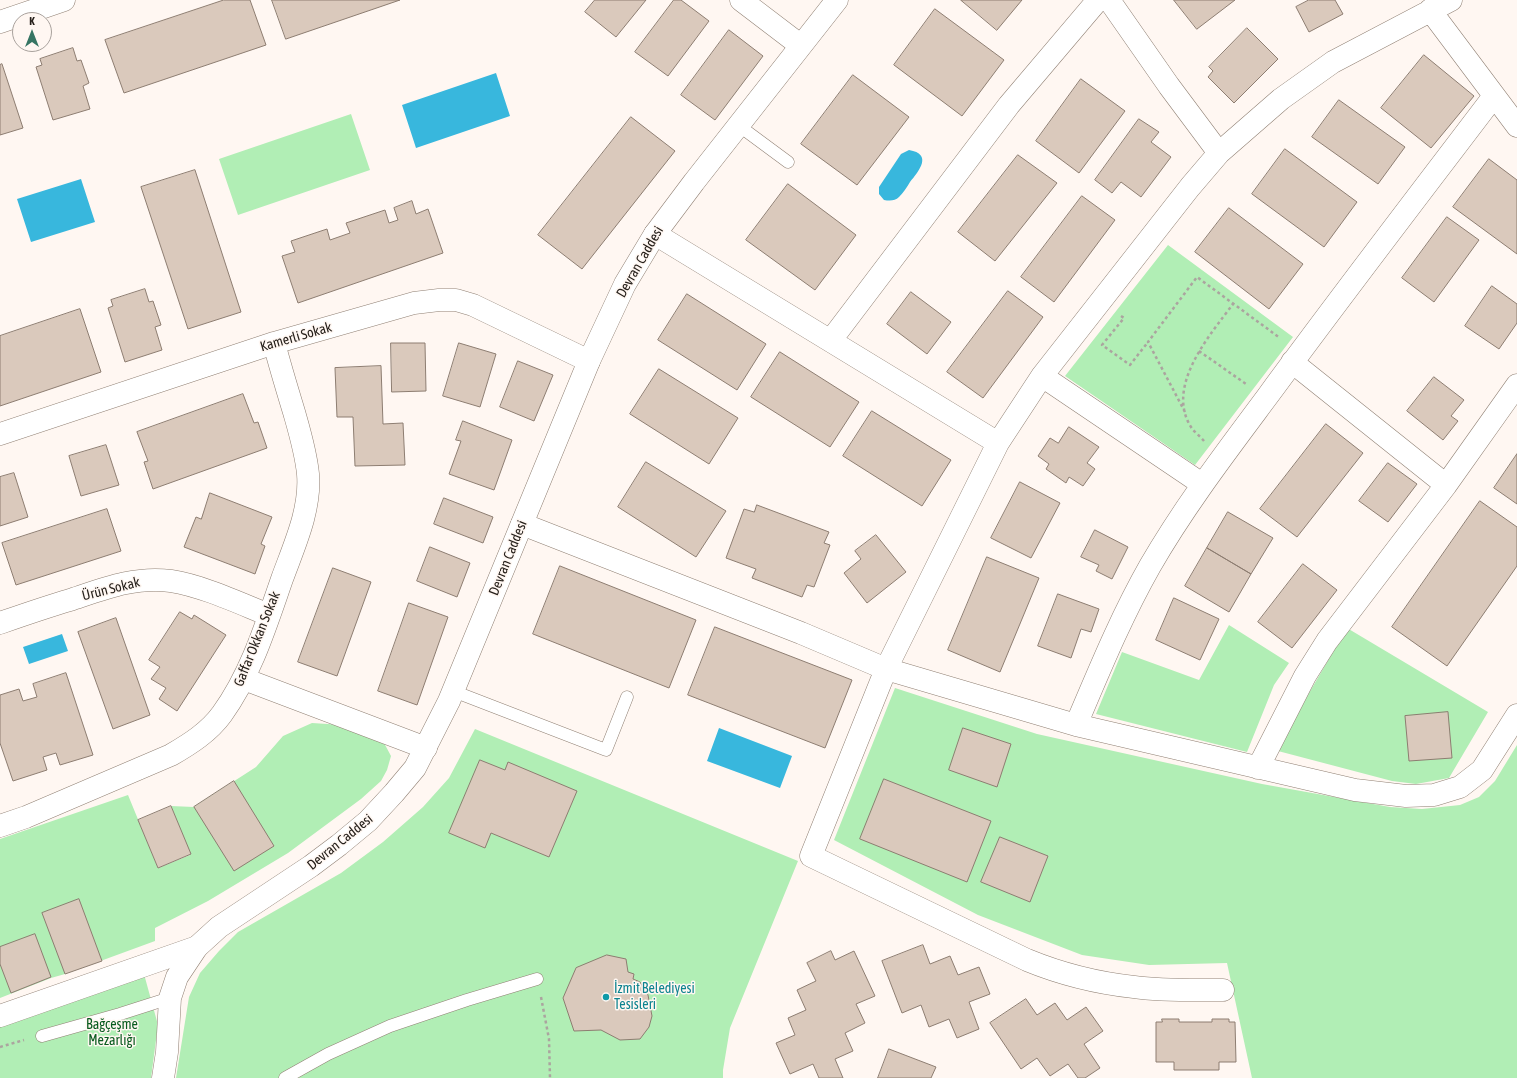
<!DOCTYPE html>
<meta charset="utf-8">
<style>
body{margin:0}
#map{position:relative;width:1517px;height:1078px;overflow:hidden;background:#fff7f2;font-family:"Asap Condensed",sans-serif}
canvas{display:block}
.north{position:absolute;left:12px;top:12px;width:40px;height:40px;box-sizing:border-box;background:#fff7f2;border:1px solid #a8a19c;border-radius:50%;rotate:0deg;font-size:11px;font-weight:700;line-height:16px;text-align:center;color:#26201b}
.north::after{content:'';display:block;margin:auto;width:14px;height:18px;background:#367563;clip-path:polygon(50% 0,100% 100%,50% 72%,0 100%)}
</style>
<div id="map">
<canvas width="1517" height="1078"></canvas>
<div class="north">K</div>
</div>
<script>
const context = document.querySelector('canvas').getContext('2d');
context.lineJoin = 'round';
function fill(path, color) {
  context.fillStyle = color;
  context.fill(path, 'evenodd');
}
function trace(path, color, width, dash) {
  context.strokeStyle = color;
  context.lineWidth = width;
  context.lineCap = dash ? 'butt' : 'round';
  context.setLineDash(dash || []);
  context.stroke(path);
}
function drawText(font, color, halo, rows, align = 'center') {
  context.font = font + ' "Asap Condensed",sans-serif';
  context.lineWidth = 3;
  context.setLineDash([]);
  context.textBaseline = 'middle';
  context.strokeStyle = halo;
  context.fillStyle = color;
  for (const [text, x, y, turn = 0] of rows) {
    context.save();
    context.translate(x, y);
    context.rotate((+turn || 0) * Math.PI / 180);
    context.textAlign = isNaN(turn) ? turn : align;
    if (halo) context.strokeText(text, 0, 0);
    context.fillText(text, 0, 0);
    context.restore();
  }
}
fill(new Path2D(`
 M351 114 370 170 238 215 219 159Z
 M1168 245 1293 337 1195 465 1065 376Z
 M1229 625 1289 663 1274 685 1247 752 1096 714 1122 652 1199 680Z
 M1347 628 1488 712 1449 778 1416 784 1392 781 1278 751 1309 693Z
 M895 688 1037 734 1262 784 1390 807 1422 809 1460 805 1479 797 1495 781 1517 745V1078H1252L1227 963 1149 965 1082 955 978 915 834 840Z
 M312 723 343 725 383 741 391 756 387 770 381 781 361 799 288 853 208 901 155 928V941L65 974 51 978 0 998V839L128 795 158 868 190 855 171 806 194 807 256 767 283 736Z
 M475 729 798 861 730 1028 723 1070V1078H176L189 997 200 973 219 951 238 932 341 873 383 842 423 807 449 778Z
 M144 974 158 1025 151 1078H0V1024Z`), '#b1eeb5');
fill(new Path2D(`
 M496 73 510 116 416 148 402 105Z
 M909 150C933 154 919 171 910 182 907 187 903 193 899 197 895 201 890 201 884 200L879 194V187L901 154Z
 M81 179 95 222 31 242 17 199Z
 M62 634 68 651 29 664 23 647Z
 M719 728 792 756 780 788 707 761Z`), '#38b7dd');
const building = new Path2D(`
 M224 0H250L266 45 124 93 105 40Z
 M272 0H400L286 39Z
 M595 0H646L616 37 585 12Z
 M674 0H681L709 21 668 76 635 52Z
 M961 0H1022L997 30Z
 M1174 0H1235L1197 29Z
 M1309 0H1335L1343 14 1309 32 1296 7Z
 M935 9 1004 60 962 116 894 65Z
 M1247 28 1278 59 1234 103 1208 77 1213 71 1209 67Z
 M729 30 763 56 715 120 681 95Z
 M73 48 77 61 81 60 89 83 83 86 90 109 53 120 36 67 42 65 40 59Z
 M1424 55 1474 96 1431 148 1381 108Z
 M2 64 23 128 0 135V65Z
 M853 75 909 117 857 185 801 144Z
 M1081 79 1125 111 1079 173 1036 141Z
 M1339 100 1405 147 1378 184 1312 137Z
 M631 117 675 151 582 269 538 235Z
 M1139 119 1159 132 1151 142 1171 157 1141 197 1121 182 1112 193 1095 180Z
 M1285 149 1357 202 1324 247 1252 194Z
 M1018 155 1057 183 995 261 958 232Z
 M1489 159 1517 180V254L1453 207Z
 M195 170 241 312 188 329 141 187Z
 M788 184 856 235 815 290 746 240Z
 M1082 196 1115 220 1054 302 1021 277Z
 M412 201 416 214 428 209 443 253 298 303 282 256 295 252 291 241 327 229 330 240 350 233 346 223 385 210 389 223 398 220 394 208Z
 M1229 208 1303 264 1269 309 1195 252Z
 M1447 217 1479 240 1434 302 1402 278Z
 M1492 286 1517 304V323L1499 349 1465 326Z
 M145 289 149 302 153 301 161 325 155 327 162 350 125 362 108 308 113 306 111 300Z
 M1008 291 1043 317 983 398 947 372Z
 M911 292 951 322 927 354 887 324Z
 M687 294 766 344 737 390 658 340Z
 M80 309 101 372 0 406V336Z
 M391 343H425L426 391 392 392Z
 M459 343 496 354 480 407 443 396Z
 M780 352 859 402 830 447 751 397Z
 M518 361 553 375 534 421 500 407Z
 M381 366 383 424 403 423 405 465 355 466 353 417H337L335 368Z
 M659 369 738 418 709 464 630 414Z
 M1434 377 1464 400 1451 416 1458 421 1443 440 1407 411Z
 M243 394 254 423 258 422 267 448 153 489 144 462 148 461 137 432Z
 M872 411 951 460 922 506 843 456Z
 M463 421 512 440 494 490 449 474 461 441 456 440Z
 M1326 424 1363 453 1297 537 1260 509Z
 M1069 427 1099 447 1087 463 1095 469 1083 486 1069 477 1066 483 1046 469 1049 464 1038 456 1050 438 1058 443Z
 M106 445 119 485 81 496 69 456Z
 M1517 454V504L1494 488Z
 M646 462 726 511 696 557 618 507Z
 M1388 463 1417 484 1388 522 1359 501Z
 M14 473 28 517 0 526V477Z
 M1020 482 1060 503 1031 558 991 538Z
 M210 493 272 517 261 544 265 546 255 574 184 547 196 517 201 519Z
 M444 498 493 517 483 543 434 524Z
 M1480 501 1517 527V566L1447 666 1392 627Z
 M757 505 829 532 824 543 830 545 814 587 807 585 802 597 752 578 756 569 726 558 744 509 754 512Z
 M107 509 121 551 16 585 2 543Z
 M1228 512 1273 538 1251 574 1207 548Z
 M1095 530 1128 547 1112 579 1096 571 1099 565 1081 557Z
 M876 535 906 572 867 603 844 573 861 559 855 551Z
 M430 547 470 563 457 597 417 581Z
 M1207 548 1251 574 1229 612 1185 586Z
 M987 557 1039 578 1000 672 948 650Z
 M1303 564 1337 590 1292 648 1258 622Z
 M560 566 696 620 669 688 533 634Z
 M333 568 371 582 337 676 298 662Z
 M1058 594 1099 609 1091 632 1081 629 1071 658 1038 646Z
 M1174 598 1219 619 1200 660 1156 640Z
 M409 603 448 617 417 705 378 691Z
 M180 612 192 619 194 615 226 635 177 711 159 699 166 688 151 679 160 667 149 660Z
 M116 618 150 715 113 729 78 632Z
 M715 627 852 680 825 748 688 695Z
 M66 673 93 755 60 765 56 753 43 757 47 770 13 781 0 743V695L19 689 23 701 37 697 33 684Z
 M1448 712 1452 758 1409 761 1405 716Z
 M963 728 1011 744 997 787 949 770Z
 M480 760 505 770 508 762 577 791 549 857 491 833 485 848 449 833Z
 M884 779 991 821 967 882 860 839Z
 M234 781 274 846 234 871 194 807Z
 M171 806 191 854 158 868 138 820Z
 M1000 837 1048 856 1030 902 981 882Z
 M79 899 102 961 65 974 42 913Z
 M35 934 51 977 11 993 0 964V947Z
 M923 945 930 964 950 956 958 975 979 967 990 994 969 1002 979 1029 957 1038 949 1019 929 1027 921 1005 902 1013 882 961Z
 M831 951 835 960 854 951 875 996 856 1004 865 1023 845 1033 853 1051 835 1059 843 1078H819L813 1064 790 1074 776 1043 795 1035 788 1018 806 1010 797 990 816 981 807 963Z
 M607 955 626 959 628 972 634 974 633 979 640 982 648 995 652 1016 649 1027 640 1039 620 1040 601 1030 574 1031 563 998 576 968Z
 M1026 999 1037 1015 1055 1003 1067 1020 1086 1007 1103 1031 1084 1044 1100 1068 1085 1078H1078L1068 1064 1050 1076 1037 1058 1021 1069 990 1023Z
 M1162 1019H1179V1022H1212V1019H1229V1022H1235L1236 1062H1219V1070H1174V1062H1156V1022H1162Z
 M889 1049 936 1067 931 1078H878Z`);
fill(building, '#dac9bc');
trace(building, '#8d7d71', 1);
const service = new Path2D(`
 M738 125 788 162
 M453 691 606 750 627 697
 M42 1036 120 1014 170 998
 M285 1078 328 1054 390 1026 467 1000 537 979`);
const minor = new Path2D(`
 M741 0 800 45
 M1109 0 1169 86 1219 153
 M1430 10 1517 126
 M0 22 64 0
 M655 234 998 443
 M831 340 1009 105 1098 0
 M1292 362 1446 485
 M1042 376 1202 484
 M0 434 274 343 414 303 439 300H456L473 305 589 361
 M522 524 801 633 886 669 1076 725 1355 790 1406 796 1434 795 1460 787 1482 770 1517 715
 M0 623C23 615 46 607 70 600 103 589 135 576 171 581 203 586 239 603 269 615
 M244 679 426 748
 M1076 725C1099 671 1121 617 1150 566 1184 507 1226 452 1267 397 1341 296 1418 196 1494 96
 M1258 768 1305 676 1327 641 1446 485 1517 385
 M0 826 26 817 171 755C190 744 209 732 222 714 251 674 266 625 282 579 294 546 311 510 308 474 306 453 300 433 294 412 287 389 280 366 274 343
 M1223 990C1193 990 1163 991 1134 987 1097 983 1061 974 1027 960L811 856 886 669 998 443 1042 376 1190 187 1219 153 1281 99 1333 62 1451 0
 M0 1016 197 947`);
const secondary = new Path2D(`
 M163 1078 167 1052 170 998 177 977 197 947 219 927 311 866 339 845 368 821 394 793 415 768 449 701 589 361 625 284 655 234 694 182 837 0`);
trace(service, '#908074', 13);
trace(minor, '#908074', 23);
trace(secondary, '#908074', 23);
trace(new Path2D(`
 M1121 316 1124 318 1102 345 1130 365 1148 342
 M1199 351 1246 384
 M1185 412 1148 342 1197 277 1280 338
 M1204 441C1200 436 1194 432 1191 427 1165 386 1210 335 1233 304
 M541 997 549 1039 550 1078
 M0 1047 24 1040`), '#aba49f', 2.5, [3, 3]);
trace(service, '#fff', 12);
trace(minor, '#fff', 22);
trace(secondary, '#fff', 22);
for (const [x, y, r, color] of [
 [606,997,4,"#0f9aa8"]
]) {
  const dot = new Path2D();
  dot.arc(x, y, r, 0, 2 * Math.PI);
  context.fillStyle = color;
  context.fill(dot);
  trace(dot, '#fff7f2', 1.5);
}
drawText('14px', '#26201b', '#fff7f2', [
 ["Devran Caddesi",640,262,-60],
 ["Kamerli Sokak",296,337,-16],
 ["Devran Caddesi",508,558,-68],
 ["Ürün Sokak",111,589,-14],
 ["Gaffar Okkan Sokak",257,639,-68],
 ["Devran Caddesi",340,842,-39]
]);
drawText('14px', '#0d838f', '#fff7f2', [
 ["İzmit Belediyesi",614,989],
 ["Tesisleri",614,1005]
], 'left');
drawText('14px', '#085b1e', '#fff7f2', [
 ["Bağçeşme",112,1025],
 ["Mezarlığı",112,1041]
]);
</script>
